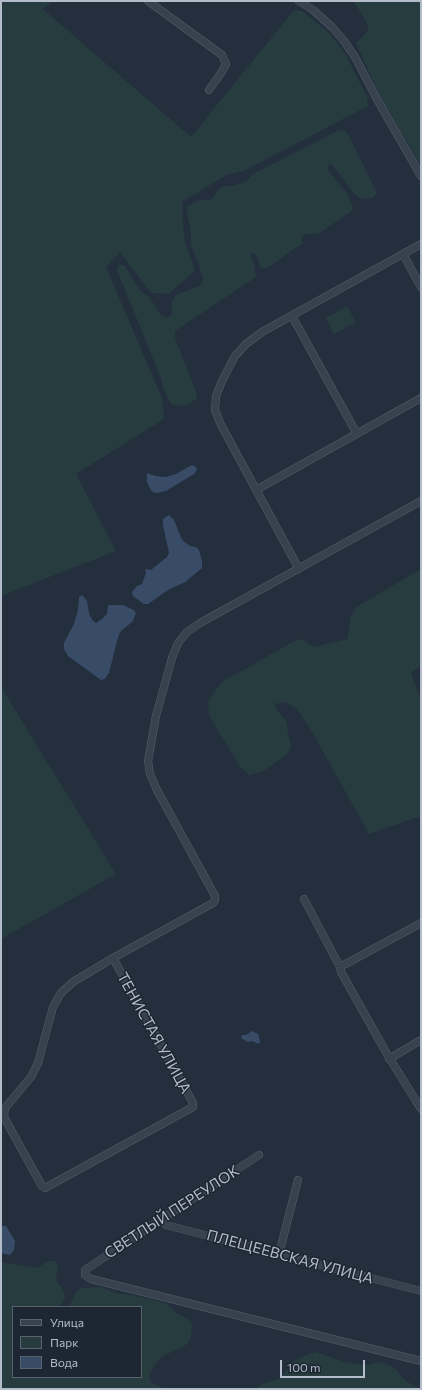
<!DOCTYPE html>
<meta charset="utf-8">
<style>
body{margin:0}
#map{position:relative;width:422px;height:1390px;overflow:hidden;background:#242f3e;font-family:Commissioner,sans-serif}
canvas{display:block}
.frame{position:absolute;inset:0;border:2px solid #b4bcc9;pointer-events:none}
.legend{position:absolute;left:12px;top:1306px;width:130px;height:72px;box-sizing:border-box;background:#1d2633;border:1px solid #59626f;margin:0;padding:5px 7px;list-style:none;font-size:12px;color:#b4bcc9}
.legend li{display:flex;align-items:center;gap:8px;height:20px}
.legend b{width:20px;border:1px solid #59626f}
.scale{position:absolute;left:280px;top:1360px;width:85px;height:18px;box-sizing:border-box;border:2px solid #b4bcc9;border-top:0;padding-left:5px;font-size:12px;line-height:14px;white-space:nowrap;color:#b4bcc9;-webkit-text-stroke:3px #1d2633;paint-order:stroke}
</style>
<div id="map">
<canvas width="422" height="1390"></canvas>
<div class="frame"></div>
<ul class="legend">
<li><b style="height:5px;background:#38414e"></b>Улица</li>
<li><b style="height:11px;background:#263c3f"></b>Парк</li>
<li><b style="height:11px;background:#394c67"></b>Вода</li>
</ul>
<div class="scale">100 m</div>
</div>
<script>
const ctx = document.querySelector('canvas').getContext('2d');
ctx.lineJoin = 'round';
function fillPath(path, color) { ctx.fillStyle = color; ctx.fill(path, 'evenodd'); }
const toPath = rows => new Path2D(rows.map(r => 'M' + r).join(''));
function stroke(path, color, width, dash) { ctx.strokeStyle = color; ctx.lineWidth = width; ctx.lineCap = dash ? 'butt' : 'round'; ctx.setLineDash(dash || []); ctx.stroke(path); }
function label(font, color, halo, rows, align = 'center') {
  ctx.font = font + ' Commissioner,sans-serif'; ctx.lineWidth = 3; ctx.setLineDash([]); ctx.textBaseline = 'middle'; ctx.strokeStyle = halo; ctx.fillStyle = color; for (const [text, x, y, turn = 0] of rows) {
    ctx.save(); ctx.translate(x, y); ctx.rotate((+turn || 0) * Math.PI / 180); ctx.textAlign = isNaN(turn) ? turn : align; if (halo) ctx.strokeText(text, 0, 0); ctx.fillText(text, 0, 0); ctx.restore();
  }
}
fillPath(toPath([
 [6,1,53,1,43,9,191,137,294,10,302,11,329,33,346,55,367,97,368,106,244,171,226,175,182,202,184,238,195,271,168,294,151,293,120,252,106,267,162,398,164,419,76,474,116,551,1,596,1,4],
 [353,1,421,1,421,166,380,96,356,43,369,30,364,17],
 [339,130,345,131,349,136,377,193,373,198,366,199,360,198,354,194,343,178,330,163,327,169,346,192,352,204,353,210,320,233,313,234,306,234,301,238,303,243,267,268,261,269,257,256,252,252,251,258,254,264,256,277,175,331,175,338,197,394,196,399,187,405,180,406,173,405,169,401,163,388,162,381,117,270,119,264,125,266,139,289,150,298,161,315,167,318,172,314,172,301,176,295,201,285,203,279,199,265,191,246,191,233,187,213,187,207,198,200,211,200,219,189,224,186,233,186,245,182,253,174],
 [347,306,356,322,334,334,326,318],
 [421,569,421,665,411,673,421,701,421,816,369,834,311,730,297,709,287,702,274,704,279,713,287,722,288,735,291,746,287,755,263,771,249,775,239,765,209,716,208,701,222,682,298,639,305,641,314,647,348,639,350,618,356,607],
 [1,687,116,874,1,939],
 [48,1261,55,1261,58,1266,56,1280,64,1291,65,1297,62,1303,57,1307,13,1307,13,1377,141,1377,141,1307,69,1307,77,1291,82,1288,101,1287,120,1294,127,1294,166,1303,176,1313,188,1319,192,1324,191,1337,188,1343,183,1347,165,1355,159,1359,151,1371,149,1377,152,1383,165,1389,1,1389,1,1262,37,1268],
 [316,1352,345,1362,365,1365,379,1362,385,1363,396,1369,400,1375,405,1380,419,1389,255,1389,263,1384,281,1378,292,1362,304,1356]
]), '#263c3f');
fillPath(toPath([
 [192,465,196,467,197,470,194,474,166,491,157,493,152,492,147,482,147,473,156,476,166,477,176,474],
 [169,515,174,520,182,540,190,546,196,547,199,550,202,561,202,568,185,582,168,590,148,604,144,604,133,596,132,592,137,586,142,584,146,573,145,570,147,569,151,570,167,557,169,553,163,525,163,519],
 [82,595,87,601,89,614,93,621,96,623,102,619,107,614,108,606,110,605,123,605,134,610,136,613,133,621,120,632,117,641,109,673,105,679,101,680,68,656,64,649,64,643,74,624,78,610,79,597],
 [252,1031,258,1034,260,1041,259,1044,252,1041,248,1042,241,1038,242,1035,246,1035],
 [3,1226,6,1226,15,1241,14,1250,10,1255,1,1253,1,1227]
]), '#394c67');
const minor = toPath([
 [148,1,222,55,226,64,221,73,209,90],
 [299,1,313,10,332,27,344,41,355,57,378,101,421,176],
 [403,254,421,287],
 [292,316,357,434],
 [256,490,421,398],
 [299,569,221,425,215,410,216,396,222,381,235,356,246,344,262,332,421,244],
 [304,899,340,967,341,972,387,1054,421,1109],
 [113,958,193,1103,193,1107,45,1188,42,1186,5,1119,4,1115,5,1108,31,1077,38,1063,53,1007,61,993,73,982,113,958,213,903,215,900,215,896,157,790,150,774,148,761,156,716,172,658,178,643,187,632,200,623,421,501],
 [340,967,421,923],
 [389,1059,421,1040],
 [259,1155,85,1270,85,1275,91,1279,421,1361],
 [161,1220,166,1225,421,1291],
 [279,1254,298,1180]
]);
stroke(minor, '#565f6c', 8);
stroke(minor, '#38414e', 7);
label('15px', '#b4bcc9', '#1d2633', [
 ["ТЕНИСТАЯ УЛИЦА",154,1033,61],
 ["СВЕТЛЫЙ ПЕРЕУЛОК",172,1212,-33],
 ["ПЛЕЩЕЕВСКАЯ УЛИЦА",290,1257,15]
]);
</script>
